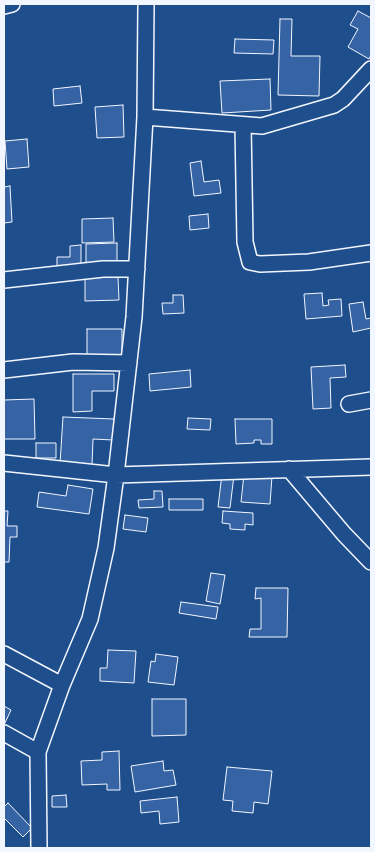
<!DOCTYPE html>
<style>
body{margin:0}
#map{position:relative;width:375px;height:852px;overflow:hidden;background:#1f4e8c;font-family:"Space Grotesk",sans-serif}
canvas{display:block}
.frame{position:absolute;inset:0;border:5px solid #f2f6ff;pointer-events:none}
</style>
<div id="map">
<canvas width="375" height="852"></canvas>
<div class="frame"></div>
</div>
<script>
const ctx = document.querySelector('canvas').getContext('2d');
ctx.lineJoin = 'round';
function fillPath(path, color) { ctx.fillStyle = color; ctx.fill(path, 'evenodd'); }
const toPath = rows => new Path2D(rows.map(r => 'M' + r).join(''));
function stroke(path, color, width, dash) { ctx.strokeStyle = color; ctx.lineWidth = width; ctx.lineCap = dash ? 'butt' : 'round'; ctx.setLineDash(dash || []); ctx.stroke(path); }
const building = toPath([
 [358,11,371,18,371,55,369,59,348,47,358,29,350,25,358,11],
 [280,19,292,19,291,56,320,56,319,96,278,95,280,19],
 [235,39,274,40,273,54,234,53,235,39],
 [270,79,271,110,222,113,220,81,270,79],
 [80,86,82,103,54,106,53,89,80,86],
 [123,105,124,137,97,138,95,107,123,105],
 [27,139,29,167,7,169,5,141,27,139],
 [201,161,204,182,219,180,221,193,194,196,190,163,201,161],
 [10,186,12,222,4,223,4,187,10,186],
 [208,214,209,228,190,230,189,216,208,214],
 [113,218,114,242,82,243,82,219,113,218],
 [117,243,117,265,86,266,86,244,117,243],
 [81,245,81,268,57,268,57,257,70,257,70,246,81,245],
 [118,277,119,300,85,301,85,278,118,277],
 [322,293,323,306,329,305,328,300,341,299,342,316,306,319,304,294,322,293],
 [173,295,183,295,184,313,163,314,162,303,173,303,173,295],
 [363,302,366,319,371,318,371,328,353,332,349,304,363,302],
 [87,329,122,329,122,361,87,361,87,329],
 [345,365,346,377,330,378,331,408,313,409,311,367,345,365],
 [190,370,191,387,150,391,149,374,190,370],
 [73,374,114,374,114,391,92,391,92,411,73,412,73,374],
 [4,389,4,400,34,399,35,439,4,439,4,389],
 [63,417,114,419,113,440,93,439,92,465,60,464,63,417],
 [188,418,211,419,210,430,187,429,188,418],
 [235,419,272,419,272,444,261,444,261,440,254,440,254,443,236,444,235,419],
 [36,443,56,443,56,458,36,458,36,443],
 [222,474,234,475,230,508,218,507,222,474],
 [244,474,272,476,270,504,241,502,244,474],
 [68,485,93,489,89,514,37,507,39,492,66,496,68,485],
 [154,491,162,491,163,507,139,508,138,500,154,499,154,491],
 [169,499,203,499,203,510,169,510,169,499],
 [4,511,8,511,7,526,17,526,17,537,10,537,9,562,4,562,4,511],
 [223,511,253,513,253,525,245,524,245,530,230,529,230,524,222,523,223,511],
 [125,515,148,518,146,532,123,529,125,515],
 [211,573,225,575,220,604,206,601,211,573],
 [256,588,288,588,287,637,249,637,250,629,261,629,261,598,255,599,256,588],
 [181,602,218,607,216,619,179,613,181,602],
 [108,650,136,651,134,683,100,681,100,668,107,668,108,650],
 [156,654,178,657,174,685,148,682,151,661,155,662,156,654],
 [152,699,186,699,186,735,152,736,152,699],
 [4,706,11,710,4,725,4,706],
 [119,751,120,790,107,790,107,784,82,785,81,761,102,760,102,752,119,751],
 [163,761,164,771,173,770,176,785,135,792,131,766,163,761],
 [227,767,272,771,268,804,254,802,253,813,232,811,233,801,223,800,227,767],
 [66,795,67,807,52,807,52,796,66,795],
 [177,797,179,822,160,824,159,811,141,813,140,801,177,797],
 [8,803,32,828,23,837,4,818,4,807,8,803]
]);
fillPath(building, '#3563a3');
stroke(building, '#f2f6ff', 1);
const street = toPath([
 [4,6,12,4],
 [145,117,262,126,334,105,343,99,371,69],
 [243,125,245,242,250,262,260,264,309,262,371,253],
 [4,280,103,269,137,269],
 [4,370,73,362,129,363],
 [349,404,371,400],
 [4,463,116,475,371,467],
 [289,469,344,534,371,562],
 [4,654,62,685],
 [4,733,38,752],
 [39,848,38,752,62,685,90,619,106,548,116,475,134,317,145,117,146,4]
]);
stroke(street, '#f2f6ff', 18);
stroke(street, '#1f4e8c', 15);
</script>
